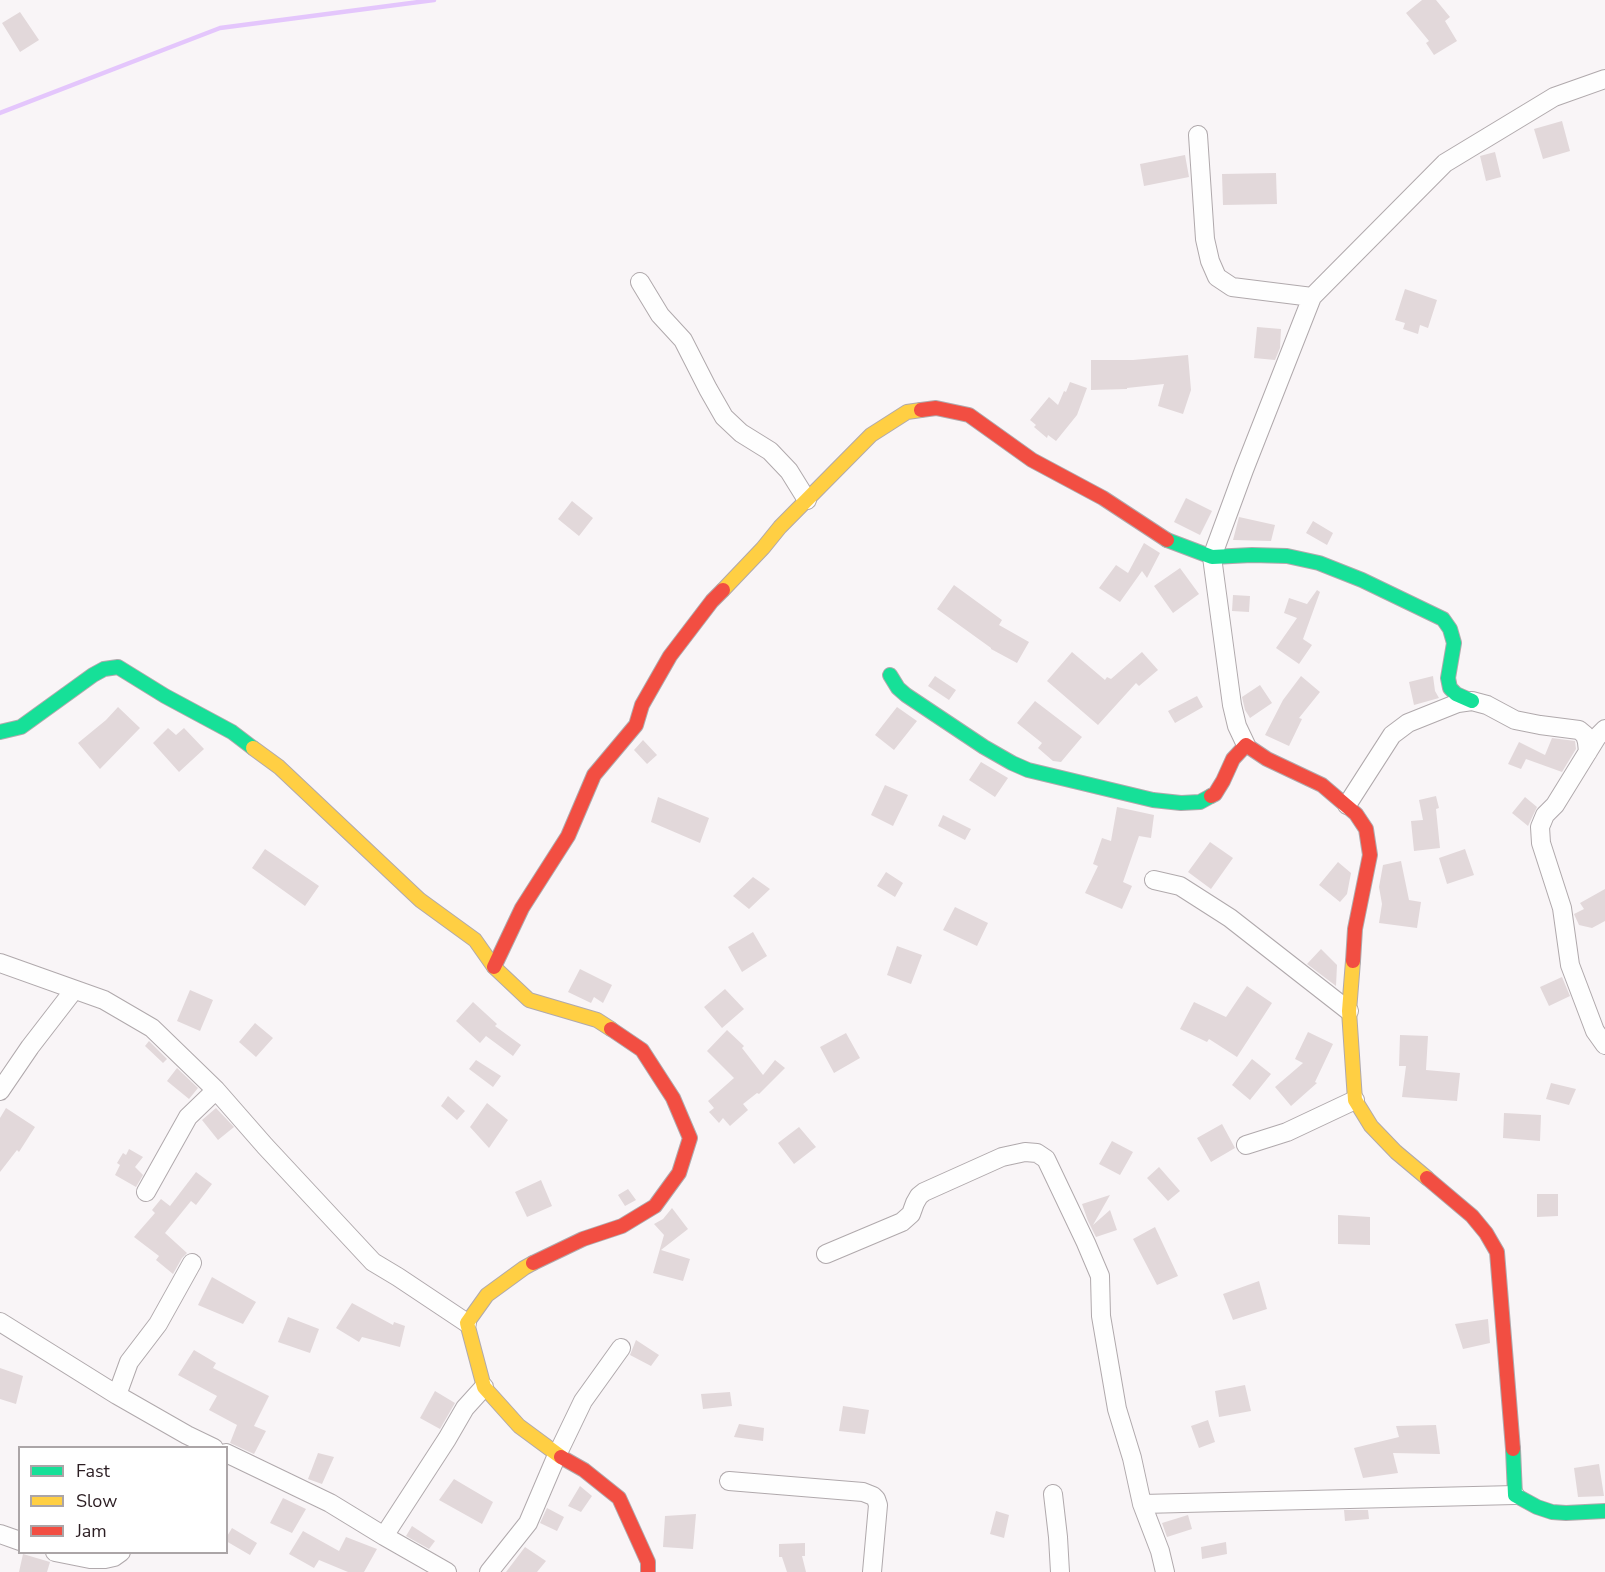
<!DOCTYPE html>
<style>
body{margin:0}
#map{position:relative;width:1605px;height:1572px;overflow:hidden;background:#f9f5f7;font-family:"Nunito Sans",sans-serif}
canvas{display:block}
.legend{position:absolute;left:18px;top:1446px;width:210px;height:108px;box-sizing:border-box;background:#fff;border:2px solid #aba5a7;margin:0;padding:8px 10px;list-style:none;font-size:18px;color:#2c1e23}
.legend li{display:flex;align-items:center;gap:12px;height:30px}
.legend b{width:30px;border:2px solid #aba5a7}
</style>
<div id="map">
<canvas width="1605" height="1572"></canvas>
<ul class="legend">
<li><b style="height:8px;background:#16e098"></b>Fast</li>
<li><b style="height:8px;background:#ffcf43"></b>Slow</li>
<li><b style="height:8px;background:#f24e42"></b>Jam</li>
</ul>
</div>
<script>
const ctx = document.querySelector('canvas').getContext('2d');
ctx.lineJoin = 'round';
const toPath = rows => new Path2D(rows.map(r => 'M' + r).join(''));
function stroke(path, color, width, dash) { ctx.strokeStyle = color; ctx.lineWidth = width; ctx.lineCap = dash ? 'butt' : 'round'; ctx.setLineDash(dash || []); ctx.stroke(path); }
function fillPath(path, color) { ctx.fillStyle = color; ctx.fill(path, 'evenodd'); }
stroke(toPath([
 [0,113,220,28,434,0]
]), '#e4c6fc', 4.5);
fillPath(toPath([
 [1422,0,1436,0,1450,17,1445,21,1457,41,1434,55,1426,43,1429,41,1406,13],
 [20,12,39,40,20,52,2,23],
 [1562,121,1570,151,1543,159,1534,129],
 [1495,152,1501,177,1486,181,1480,156],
 [1185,155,1189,177,1144,186,1140,164],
 [1276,173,1277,204,1223,205,1222,174],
 [1405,289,1437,300,1428,328,1420,325,1418,334,1403,329,1405,323,1395,320],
 [1257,327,1281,329,1280,348,1275,360,1254,358],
 [1188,355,1191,390,1183,414,1158,406,1164,384,1127,388,1127,389,1091,390,1091,360,1133,360],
 [1070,382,1087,388,1077,415,1056,441,1048,435,1047,438,1034,427,1036,425,1030,420,1049,397,1058,405,1064,391,1066,392],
 [1186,498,1212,511,1200,535,1174,522],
 [572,501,593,518,579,536,558,519],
 [1239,517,1275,525,1271,541,1233,540],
 [1313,521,1333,533,1327,545,1306,533],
 [1144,543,1160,553,1147,578,1142,571,1120,602,1099,588,1116,565,1128,573],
 [1180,568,1199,594,1173,613,1154,586],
 [954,585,1002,620,999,625,1029,642,1017,663,991,649,991,648,937,609],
 [1317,590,1320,592,1303,639,1312,645,1299,664,1276,648,1297,618,1284,613,1289,598,1307,604],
 [1233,595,1250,596,1249,612,1232,611],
 [1072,652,1105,680,1107,677,1111,679,1142,652,1158,670,1139,686,1136,683,1098,725,1047,681],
 [935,676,956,690,949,700,928,686],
 [1301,676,1320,692,1299,718,1302,719,1289,746,1265,735,1283,700],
 [1433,676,1435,691,1439,698,1414,705,1409,682],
 [1260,685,1272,703,1250,718,1245,710,1242,697],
 [1197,696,1203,707,1175,723,1168,711],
 [1035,701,1082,737,1061,762,1053,761,1038,748,1042,743,1017,723],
 [118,707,140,728,100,769,78,743,106,720],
 [897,707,917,721,894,750,875,735],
 [168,728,176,735,184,728,204,749,179,772,153,743],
 [1552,738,1575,741,1576,749,1562,772,1526,759,1521,769,1508,764,1519,742,1545,755],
 [643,740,657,755,647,764,634,750],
 [981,762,1008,778,995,797,969,780],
 [885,785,908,795,893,826,871,815],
 [1436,796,1439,808,1436,809,1440,848,1414,851,1411,821,1423,820,1419,800],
 [658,797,709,818,700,843,651,822],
 [1525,797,1537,807,1528,826,1512,813],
 [1117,807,1154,815,1151,838,1139,836,1123,882,1132,886,1122,909,1085,893,1098,866,1093,864,1102,838,1111,841],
 [943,815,971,829,965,840,938,826],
 [1210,842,1233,858,1211,889,1188,872],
 [265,849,319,886,305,906,252,868],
 [1465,849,1474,875,1447,884,1439,858],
 [1401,861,1409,900,1421,902,1417,928,1379,923,1382,904,1379,887,1383,865],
 [1338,862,1351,873,1347,894,1340,902,1319,885],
 [886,872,903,883,895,897,877,886],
 [753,877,770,889,749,909,733,896],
 [1605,889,1605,921,1592,928,1579,925,1574,914,1584,909,1580,903],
 [955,907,988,923,977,946,943,930],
 [753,932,767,956,742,972,728,947],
 [897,946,922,955,911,984,887,975],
 [1321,949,1337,965,1336,986,1307,964],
 [580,969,612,985,603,1003,594,997,591,1003,568,992],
 [1562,977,1570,996,1549,1006,1540,987],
 [1247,986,1272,1003,1237,1057,1209,1039,1207,1042,1180,1029,1194,1002,1226,1017],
 [725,989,744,1009,722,1028,704,1007],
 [190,990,213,1000,200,1031,177,1021],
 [473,1002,497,1024,495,1026,521,1045,513,1056,486,1036,480,1043,456,1021],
 [255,1023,273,1038,256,1057,239,1042],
 [727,1030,744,1046,742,1048,763,1075,775,1060,785,1068,759,1094,757,1093,743,1104,748,1110,730,1126,723,1118,719,1123,709,1112,714,1108,708,1101,734,1078,707,1051],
 [1308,1032,1333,1044,1315,1082,1317,1083,1291,1106,1275,1087,1303,1063,1295,1059],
 [846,1033,860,1058,834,1073,820,1047],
 [1400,1035,1428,1036,1426,1070,1460,1073,1457,1101,1402,1097,1406,1066,1399,1066],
 [149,1041,167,1059,163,1063,145,1046],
 [1252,1059,1271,1074,1250,1100,1232,1085],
 [476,1060,501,1076,493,1087,469,1069],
 [177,1068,198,1088,189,1099,167,1081],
 [1551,1083,1576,1089,1569,1105,1546,1099],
 [448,1096,465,1111,457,1120,441,1106],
 [487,1103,508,1120,489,1148,470,1127],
 [6,1108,35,1127,19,1152,17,1150,0,1172,0,1118],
 [216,1108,234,1127,218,1140,202,1120],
 [1504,1113,1541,1115,1540,1141,1503,1138],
 [1222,1124,1235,1148,1211,1162,1197,1138],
 [799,1127,816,1147,794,1164,778,1143],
 [1112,1141,1133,1152,1120,1175,1099,1164],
 [129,1149,143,1157,135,1167,143,1175,136,1187,115,1175,120,1165,117,1163,123,1153,126,1155],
 [1159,1167,1180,1191,1168,1201,1147,1178],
 [196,1172,212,1184,196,1205,191,1201,165,1233,187,1253,182,1258,173,1274,156,1260,159,1256,134,1237,155,1213,152,1210,161,1199,170,1206],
 [541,1180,552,1206,527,1217,515,1192],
 [628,1189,636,1200,625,1206,618,1195],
 [1537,1194,1558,1194,1558,1216,1537,1217],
 [1110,1195,1093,1225,1110,1210,1117,1230,1096,1237,1088,1221,1082,1204],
 [672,1208,688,1229,661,1250,690,1259,683,1281,653,1273,664,1235,654,1224,663,1219],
 [1338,1215,1370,1217,1370,1245,1338,1244],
 [1155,1227,1178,1276,1157,1285,1133,1239],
 [212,1277,256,1302,243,1324,198,1305],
 [1259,1281,1267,1309,1233,1320,1223,1294],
 [352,1303,393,1325,394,1322,405,1326,400,1347,362,1337,359,1342,336,1328],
 [288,1317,319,1329,310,1353,278,1342],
 [1488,1319,1490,1343,1463,1349,1455,1324],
 [636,1340,659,1355,651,1366,630,1355],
 [194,1350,216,1363,213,1368,269,1396,254,1426,266,1431,254,1454,230,1443,237,1425,209,1410,217,1396,178,1375],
 [0,1368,23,1376,16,1404,0,1399],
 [1245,1385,1251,1411,1219,1417,1215,1391],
 [435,1391,455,1403,440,1429,420,1418],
 [730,1392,732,1406,703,1409,701,1394],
 [843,1406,869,1410,865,1434,839,1431],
 [1208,1420,1215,1442,1199,1448,1191,1426],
 [739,1424,764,1428,763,1441,734,1437],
 [1436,1425,1440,1454,1393,1453,1398,1473,1363,1478,1354,1448,1399,1437,1396,1426],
 [318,1453,334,1457,322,1484,308,1479],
 [1599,1464,1604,1496,1578,1497,1574,1468],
 [454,1479,493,1502,482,1524,439,1500],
 [580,1486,592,1496,581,1512,568,1506],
 [283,1498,306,1509,292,1533,270,1523],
 [547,1508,564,1517,557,1531,540,1523],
 [1344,1510,1368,1510,1369,1519,1345,1521],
 [996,1511,1009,1515,1004,1538,990,1534],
 [696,1514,693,1549,663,1547,665,1516],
 [1188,1515,1192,1529,1167,1537,1162,1523],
 [412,1526,435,1541,429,1549,406,1536],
 [232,1528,257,1543,250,1555,226,1541,226,1538],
 [303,1531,339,1551,346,1537,377,1549,364,1572,348,1572,319,1560,314,1568,289,1554],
 [1226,1542,1227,1554,1202,1559,1201,1547],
 [805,1543,805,1556,802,1556,806,1572,787,1572,782,1557,779,1557,779,1544],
 [525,1547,546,1561,537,1572,506,1572],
 [23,1554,50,1562,47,1572,19,1572]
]), '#e2d8da');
const street = toPath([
 [1198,135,1205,239,1210,261,1217,277,1232,287,1312,297],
 [640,282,660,315,683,340,708,389,724,417,741,433,770,451,789,471,807,500],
 [1605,729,1597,737,1555,805,1545,815,1540,827,1541,843,1562,908,1570,965,1595,1031,1605,1045],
 [1246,745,1237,726,1232,705,1212,557,1244,470,1312,297,1445,163,1554,97,1605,79],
 [1347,805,1392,735,1408,723,1458,703,1472,701,1487,705,1515,720,1540,725,1579,730,1585,735,1587,742,1588,752],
 [1154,880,1180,886,1230,918,1349,1011],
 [0,963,104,1000,152,1028,216,1090,265,1146,373,1262,398,1277,467,1323],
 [0,1091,30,1047,74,990],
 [1246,1145,1287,1132,1355,1100],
 [146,1192,188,1117,216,1090],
 [826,1254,902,1222,911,1214,915,1203,919,1196,924,1192,1002,1157,1025,1152,1037,1153,1046,1159,1086,1243,1100,1276,1101,1316,1117,1409,1132,1458,1142,1504,1160,1551,1165,1572],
 [0,1322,117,1395,187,1435,214,1448],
 [117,1395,129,1362,158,1324,192,1263],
 [226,1453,330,1503,384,1536,447,1439,465,1408,484,1387],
 [729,1481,863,1492,873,1496,876,1499,878,1505,872,1572],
 [1053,1494,1058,1537,1060,1572],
 [1142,1504,1515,1495],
 [0,1534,20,1541],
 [384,1536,447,1572],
 [55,1552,90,1559,105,1559,114,1557,121,1552],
 [489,1572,528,1523,557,1455,583,1401,621,1348]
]);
const fast = toPath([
 [1167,540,1212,557,1252,555,1287,556,1319,563,1362,580,1443,619,1450,629,1454,643,1448,678,1450,688,1456,694,1472,701],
 [890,675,898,688,906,695,984,747,1012,763,1028,770,1153,800,1181,803,1200,802,1211,796],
 [0,732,21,727,93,675,104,669,118,667,165,696,232,732,253,748],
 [1513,1449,1515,1495,1537,1507,1552,1512,1566,1513,1605,1511]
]);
const slow = toPath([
 [723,590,763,548,780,527,871,435,907,412,921,410],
 [253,748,279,767,420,900,475,940,494,967,529,1000,597,1020,611,1029],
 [1353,961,1349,1011,1355,1100,1371,1126,1396,1152,1427,1178],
 [533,1263,524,1268,487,1295,467,1323,484,1387,519,1426,561,1457]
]);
const jam = toPath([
 [921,410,936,408,969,415,1032,460,1103,498,1167,540],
 [1211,796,1215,794,1223,781,1233,759,1246,745,1267,759,1322,785,1356,814,1366,829,1370,855,1355,929,1353,961],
 [494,967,522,908,568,836,594,775,636,725,642,705,670,656,712,601,723,590],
 [1427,1178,1472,1216,1486,1233,1497,1252,1513,1449],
 [533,1263,583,1239,622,1226,655,1206,679,1173,690,1138,673,1098,642,1050,611,1029],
 [561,1457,584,1470,619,1498,648,1562,648,1572]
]);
stroke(street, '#b0a9ac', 20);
stroke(fast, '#b0a9ac', 16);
stroke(slow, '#b0a9ac', 16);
stroke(jam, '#b0a9ac', 16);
stroke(street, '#fefefe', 18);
stroke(fast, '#16e098', 14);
stroke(slow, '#ffcf43', 14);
stroke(jam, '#f24e42', 14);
</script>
